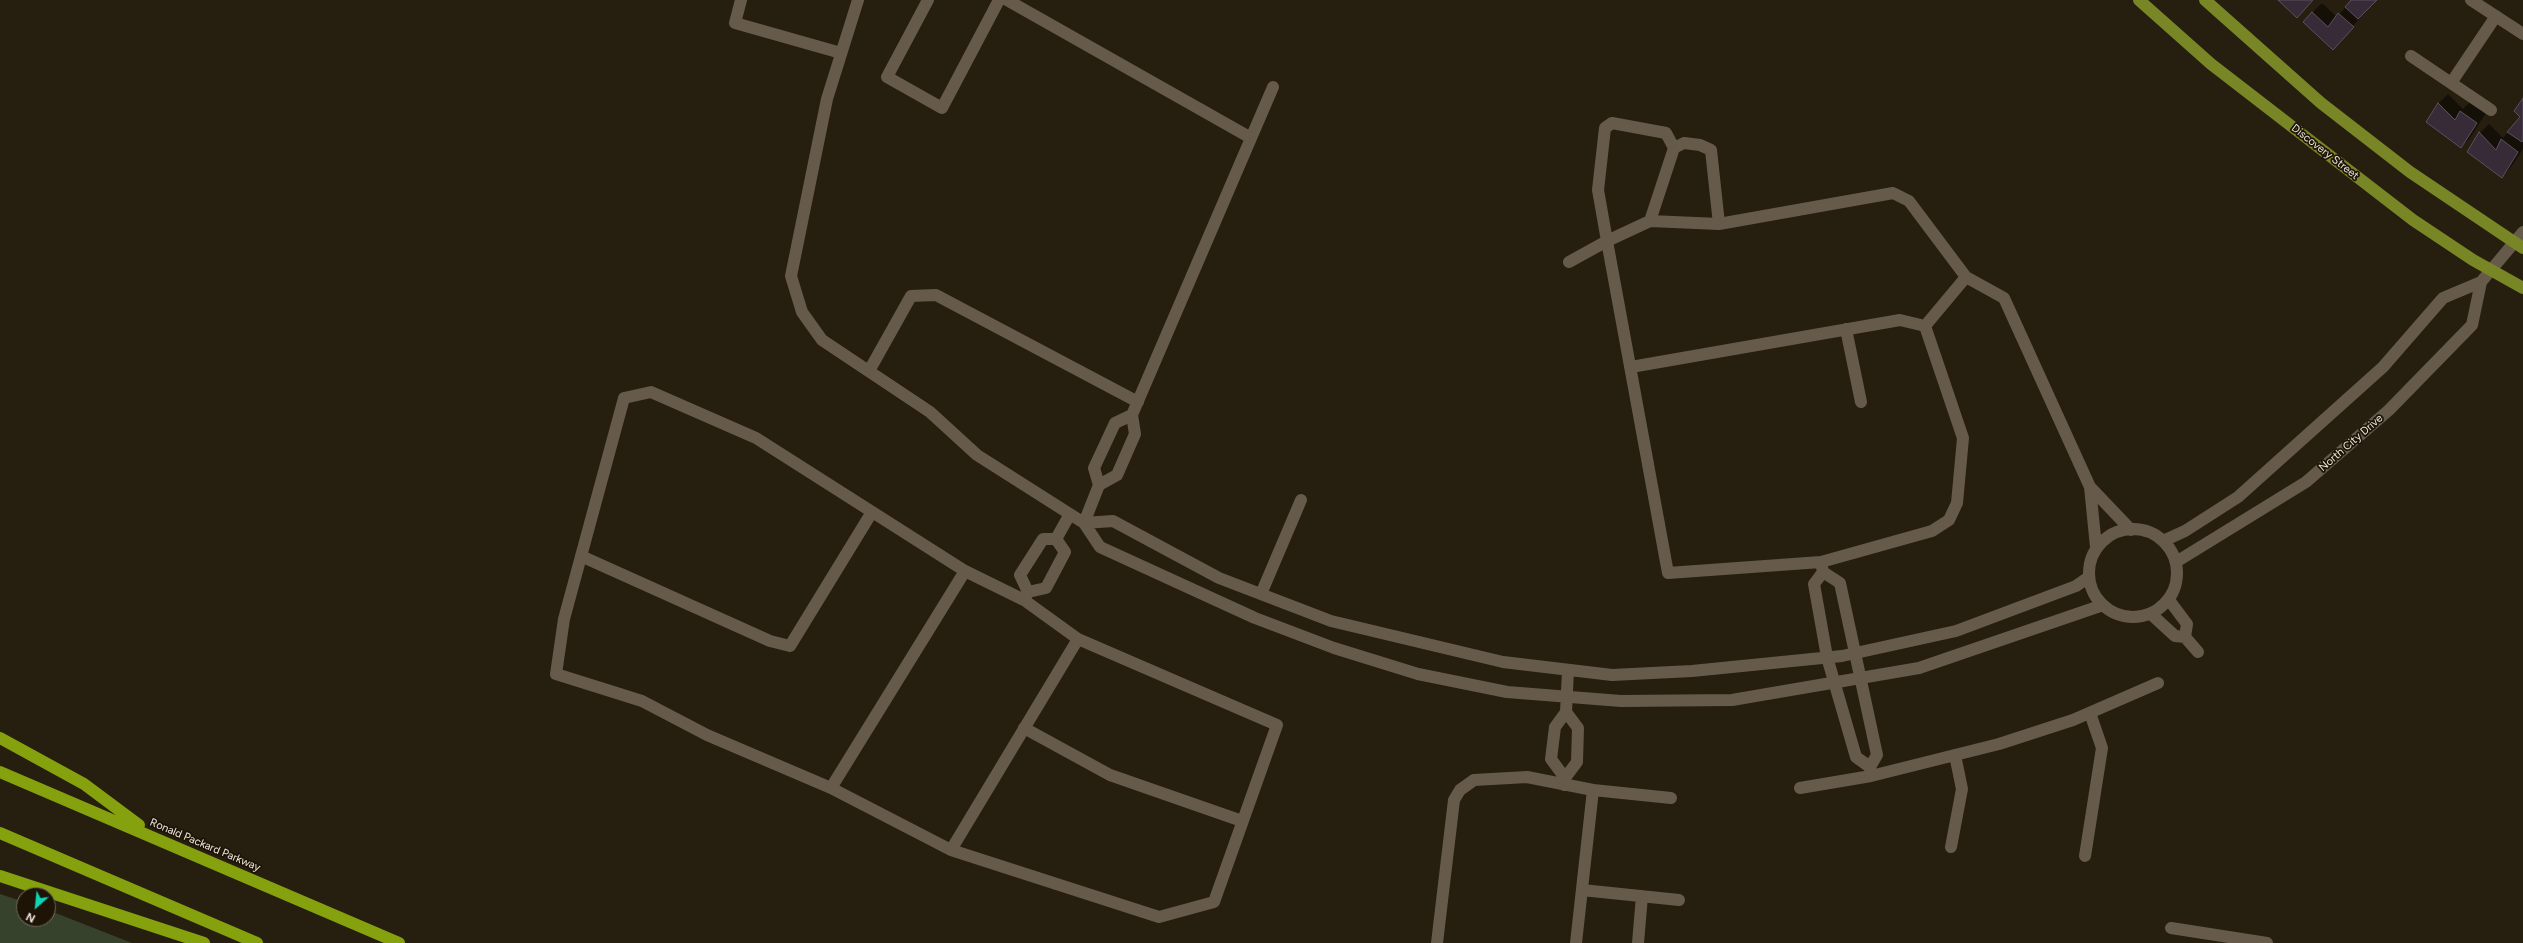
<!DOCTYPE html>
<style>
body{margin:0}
#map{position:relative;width:2523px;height:943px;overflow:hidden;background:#261e0f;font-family:Figtree,sans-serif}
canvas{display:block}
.north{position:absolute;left:16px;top:887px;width:40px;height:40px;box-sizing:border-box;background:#1d1406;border:1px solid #71695d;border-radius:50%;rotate:207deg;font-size:11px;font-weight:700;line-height:16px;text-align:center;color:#f0e9e0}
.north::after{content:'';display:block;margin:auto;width:14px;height:18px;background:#0dd5b5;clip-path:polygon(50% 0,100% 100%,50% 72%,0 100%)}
</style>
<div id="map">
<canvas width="2523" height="943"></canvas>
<div class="north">N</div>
</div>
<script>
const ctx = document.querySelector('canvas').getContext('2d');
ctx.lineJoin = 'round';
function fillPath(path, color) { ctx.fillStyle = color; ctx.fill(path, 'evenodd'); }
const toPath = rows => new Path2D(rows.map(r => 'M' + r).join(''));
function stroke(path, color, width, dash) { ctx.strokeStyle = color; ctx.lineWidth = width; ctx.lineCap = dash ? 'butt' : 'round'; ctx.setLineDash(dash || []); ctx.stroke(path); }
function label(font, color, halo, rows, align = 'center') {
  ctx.font = font + ' Figtree,sans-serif'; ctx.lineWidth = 3.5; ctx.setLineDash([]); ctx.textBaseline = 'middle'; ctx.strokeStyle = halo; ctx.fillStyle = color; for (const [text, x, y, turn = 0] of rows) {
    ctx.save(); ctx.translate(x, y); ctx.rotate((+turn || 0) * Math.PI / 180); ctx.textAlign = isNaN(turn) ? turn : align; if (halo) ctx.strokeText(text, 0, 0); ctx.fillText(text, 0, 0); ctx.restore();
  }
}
fillPath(toPath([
 [0,894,24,902,24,919,48,919,48,910,132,943,0,943]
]), '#37422c');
fillPath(toPath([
 [2352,0,2376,0,2333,48,2312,13,2322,3,2337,17],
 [2448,94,2463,109,2470,102,2486,113,2470,138,2461,147,2427,122,2439,103],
 [2523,100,2523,149,2511,167,2502,177,2480,133,2489,124,2503,138,2521,117]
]), '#0007');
const building = toPath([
 [2278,0,2313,0,2297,18,2278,0],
 [2351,0,2377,0,2358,19,2345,7,2351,0],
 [2312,12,2328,27,2338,13,2354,27,2333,50,2303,22,2312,12],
 [2523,98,2523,140,2522,142,2507,132,2520,117,2514,111,2523,98],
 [2438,103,2455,120,2460,111,2477,123,2461,148,2426,122,2438,103],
 [2479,132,2496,150,2501,139,2518,152,2502,178,2467,152,2479,132]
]);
fillPath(building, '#372b38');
stroke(building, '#5d505e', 1);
stroke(toPath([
 [741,0,735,23,841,53],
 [858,0,827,99,791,276,802,312,822,340,930,412,977,455,1084,523,1100,547,1255,618,1334,648,1418,674,1507,692,1621,701,1732,700,1919,668,2103,605],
 [928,0,887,77,942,108,999,0],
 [1007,0,1251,138],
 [2471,0,2523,34],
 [2411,56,2451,83,2496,16],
 [2451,83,2491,110],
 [1674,148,1684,143,1700,145,1711,150,1719,224,1893,193,1909,201,1966,277,2004,298,2090,487],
 [1650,221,1719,224],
 [1569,262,1607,241,1650,221,1674,148,1666,133,1612,123,1605,128,1598,190,1607,241,1668,573,1821,562,1823,572,1840,583,1877,755,1870,767],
 [1925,326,1966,277],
 [1846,329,1861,402],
 [1631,367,1900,320,1925,326,1963,438,1957,503,1949,520,1932,531,1821,562],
 [869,371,911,296,936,295,1138,402],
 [1099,485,1094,468,1115,423,1132,415],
 [1084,523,1113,521,1219,578,1331,621,1503,662,1612,675,1692,671,1842,656,1956,631,2076,586,2089,577],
 [1084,523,1099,485,1117,475,1135,434,1132,415,1273,87],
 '2089 573a44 44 0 1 1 88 0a44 44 0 1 1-88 0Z',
 [1056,539,1070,514],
 [2163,541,2185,531,2238,497,2383,367,2443,298,2481,282],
 [2096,547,2090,487,2131,530],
 [581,556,770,641,790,646,872,512],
 [2176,562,2306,482,2389,410,2472,325,2481,282,2523,232],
 [965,571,756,438,651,392,624,398,564,619,556,674,642,701,707,735,831,788,965,571,1024,600,1028,592],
 [1028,592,1046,588,1065,552,1056,539],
 [1028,592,1020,575,1043,539,1056,539],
 [1261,594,1301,500],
 [2151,614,2175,636,2185,637,2187,624,2169,600],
 [2185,637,2198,652],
 [1024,728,1110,775,1242,821],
 [1871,776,1999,744,2073,720,2158,683],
 [1565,778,1551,759,1555,727,1566,712,1568,670],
 [1564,785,1565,778,1577,762,1578,728,1566,712],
 [831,788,951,850,1078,639,1024,600],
 [1800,788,1871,776,1870,767,1856,757,1827,657,1814,584,1823,572],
 [1593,790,1671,798],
 [1951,847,1962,789,1955,755],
 [951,850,1159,917,1214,902,1277,725,1078,639],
 [2085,856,2102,748,2090,713],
 [1582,890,1679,900],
 [2171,928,2267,943],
 [1437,943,1454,800,1460,790,1474,780,1527,777,1593,790,1576,943],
 [1638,943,1642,896]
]), '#665b4b', 12);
stroke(toPath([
 [2139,0,2211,64,2413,220,2473,260,2523,288],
 [2205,0,2321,103,2410,172,2523,248]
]), '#798626', 12);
stroke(toPath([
 [0,738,84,784,139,825],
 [0,772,399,943],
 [0,833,257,943],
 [0,876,204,943]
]), '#85a20e', 12);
label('11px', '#f0e9e0', '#1d1406', [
 ["Discovery Street",2325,152,38],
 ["North City Drive",2351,443,-41],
 ["Ronald Packard Parkway",205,845,23]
]);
</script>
